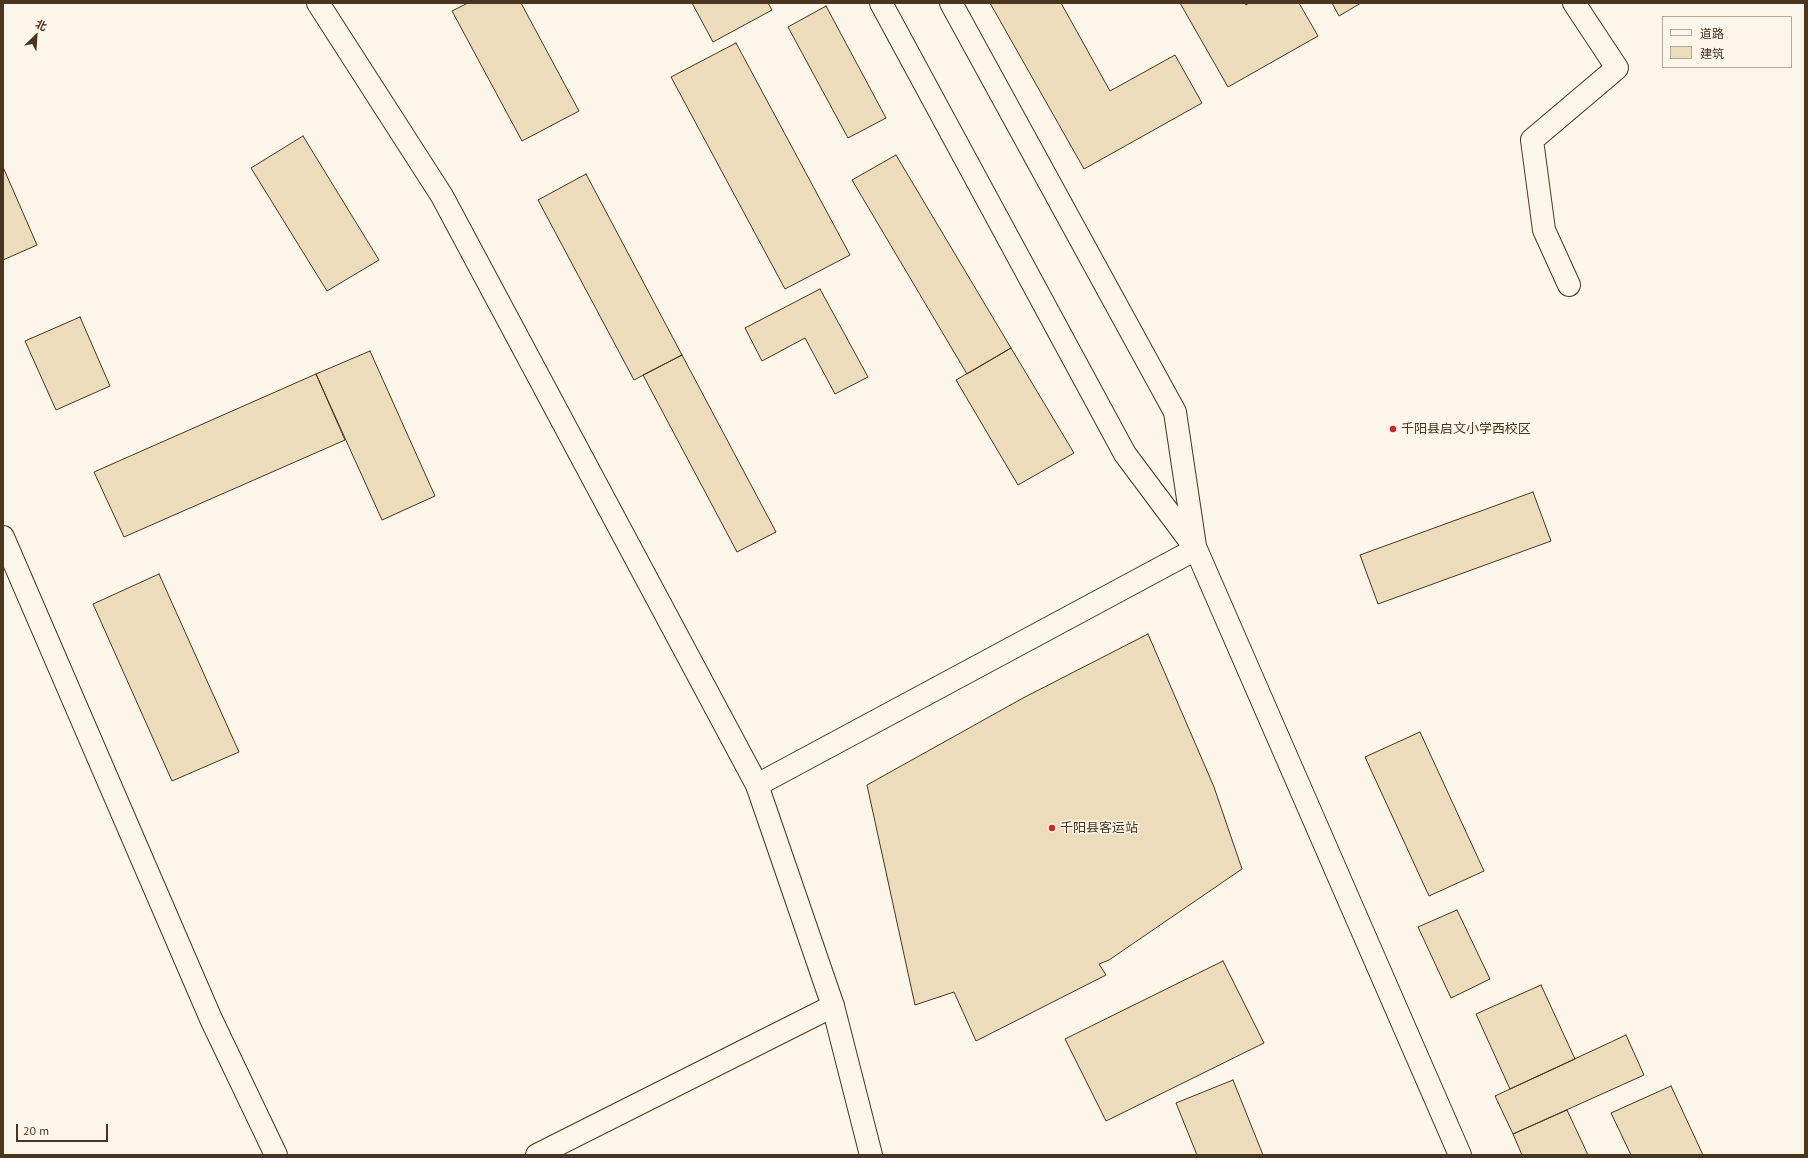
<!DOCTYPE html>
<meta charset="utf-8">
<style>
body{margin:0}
#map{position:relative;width:1808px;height:1158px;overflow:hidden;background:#fbf6e9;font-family:"PT Sans","Noto Sans SC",sans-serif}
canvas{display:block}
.frame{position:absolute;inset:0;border:4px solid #4a3520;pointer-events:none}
.legend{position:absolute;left:1662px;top:16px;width:130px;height:52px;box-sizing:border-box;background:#fbf6e9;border:1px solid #b4a999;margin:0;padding:5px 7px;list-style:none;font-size:12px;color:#4a3520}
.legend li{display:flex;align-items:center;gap:8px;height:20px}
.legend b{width:20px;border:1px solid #b4a999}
.north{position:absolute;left:16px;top:16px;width:40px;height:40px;-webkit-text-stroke:3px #fbf6e9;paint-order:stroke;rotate:25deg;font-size:11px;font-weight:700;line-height:16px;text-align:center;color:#4a3520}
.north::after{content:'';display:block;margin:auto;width:14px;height:18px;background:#4a3520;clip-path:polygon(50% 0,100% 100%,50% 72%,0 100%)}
.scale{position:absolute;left:16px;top:1124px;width:92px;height:18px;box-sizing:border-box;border:2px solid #4a3520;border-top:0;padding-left:5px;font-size:12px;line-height:14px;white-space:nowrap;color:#4a3520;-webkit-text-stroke:3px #fbf6e9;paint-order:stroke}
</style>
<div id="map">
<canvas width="1808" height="1158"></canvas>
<div class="frame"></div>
<ul class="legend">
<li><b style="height:5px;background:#fbf6e9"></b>道路</li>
<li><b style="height:11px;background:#ecdcbc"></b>建筑</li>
</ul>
<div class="north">北</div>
<div class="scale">20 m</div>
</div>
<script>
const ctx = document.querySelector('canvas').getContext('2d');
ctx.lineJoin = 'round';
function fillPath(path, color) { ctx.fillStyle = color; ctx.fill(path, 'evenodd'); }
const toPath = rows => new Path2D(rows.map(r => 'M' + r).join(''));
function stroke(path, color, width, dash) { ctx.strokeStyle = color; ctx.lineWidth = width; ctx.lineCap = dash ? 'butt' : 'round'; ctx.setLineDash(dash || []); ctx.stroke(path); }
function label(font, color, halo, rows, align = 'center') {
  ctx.font = font + ' "PT Sans","Noto Sans SC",sans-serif'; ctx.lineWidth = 3; ctx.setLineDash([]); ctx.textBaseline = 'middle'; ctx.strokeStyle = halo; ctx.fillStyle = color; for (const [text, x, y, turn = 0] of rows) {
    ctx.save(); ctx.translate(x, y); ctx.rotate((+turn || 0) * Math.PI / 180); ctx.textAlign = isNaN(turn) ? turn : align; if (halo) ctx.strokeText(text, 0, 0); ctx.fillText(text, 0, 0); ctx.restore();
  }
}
const building = toPath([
 [468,3,521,3,579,111,522,141,452,11,468,3],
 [692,3,768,3,772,10,713,42,692,3],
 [990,3,1061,3,1110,91,1175,55,1202,103,1084,169,990,3],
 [1180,3,1245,3,1246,5,1249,3,1299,3,1318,36,1228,87,1180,3],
 [1332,3,1361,3,1339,16,1332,3],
 [826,6,886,118,848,138,788,27,826,6],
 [736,43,850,255,785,289,671,77,736,43],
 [303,136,379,260,327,291,251,168,303,136],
 [896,155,1011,348,967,374,852,180,896,155],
 [3,167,37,245,3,260,3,167],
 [586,174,682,355,634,380,538,200,586,174],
 [820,289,868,377,835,394,805,338,762,361,745,328,820,289],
 [80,317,110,386,56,410,25,341,80,317],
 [1011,348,1074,453,1018,485,956,380,1011,348],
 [370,351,435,496,382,520,316,374,370,351],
 [682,355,776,532,737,552,643,375,682,355],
 [316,374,345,440,124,537,94,472,316,374],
 [1533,492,1551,541,1378,604,1360,555,1533,492],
 [159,574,239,752,172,781,93,604,159,574],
 [1148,634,1214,787,1242,869,1109,960,1099,964,1106,975,976,1041,954,992,915,1005,867,785,1023,698,1148,634],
 [1420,732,1484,871,1429,896,1365,757,1420,732],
 [1457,910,1490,979,1451,998,1418,927,1457,910],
 [1223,961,1264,1043,1106,1121,1065,1039,1223,961],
 [1541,985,1575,1059,1510,1089,1476,1014,1541,985],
 [1626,1035,1644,1075,1513,1134,1495,1096,1626,1035],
 [1233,1080,1263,1155,1197,1155,1176,1103,1233,1080],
 [1671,1086,1703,1155,1631,1155,1611,1113,1671,1086],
 [1567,1110,1588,1155,1522,1155,1513,1134,1567,1110]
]);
fillPath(building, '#ecdcbc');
stroke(building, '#4a3520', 1);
const minor = toPath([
 [1569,285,1544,230,1532,140,1617,68,1574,3],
 [3,537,211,1019,276,1155],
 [537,1155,833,1006]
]);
const tertiary = toPath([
 [881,3,1125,454,1196,549,1460,1155],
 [951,3,1175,412,1195,546],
 [757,785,1196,549]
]);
const primary = toPath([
 [318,3,442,196,757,785,833,1006,871,1155]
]);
stroke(minor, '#4a3520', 24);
stroke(tertiary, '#4a3520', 24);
stroke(primary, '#4a3520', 24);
stroke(minor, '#fbf6e9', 22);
stroke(tertiary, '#fbf6e9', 22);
stroke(primary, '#fbf6e9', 22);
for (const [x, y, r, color] of [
 [1393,429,4,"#c62828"],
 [1052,828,4,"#c62828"]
]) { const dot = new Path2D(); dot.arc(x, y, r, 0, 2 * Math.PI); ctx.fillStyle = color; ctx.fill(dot); stroke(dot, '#fbf6e9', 1.5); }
label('13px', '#4a3520', '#fbf6e9', [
 ["千阳县启文小学西校区",1401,429],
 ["千阳县客运站",1060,828]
], 'left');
</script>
